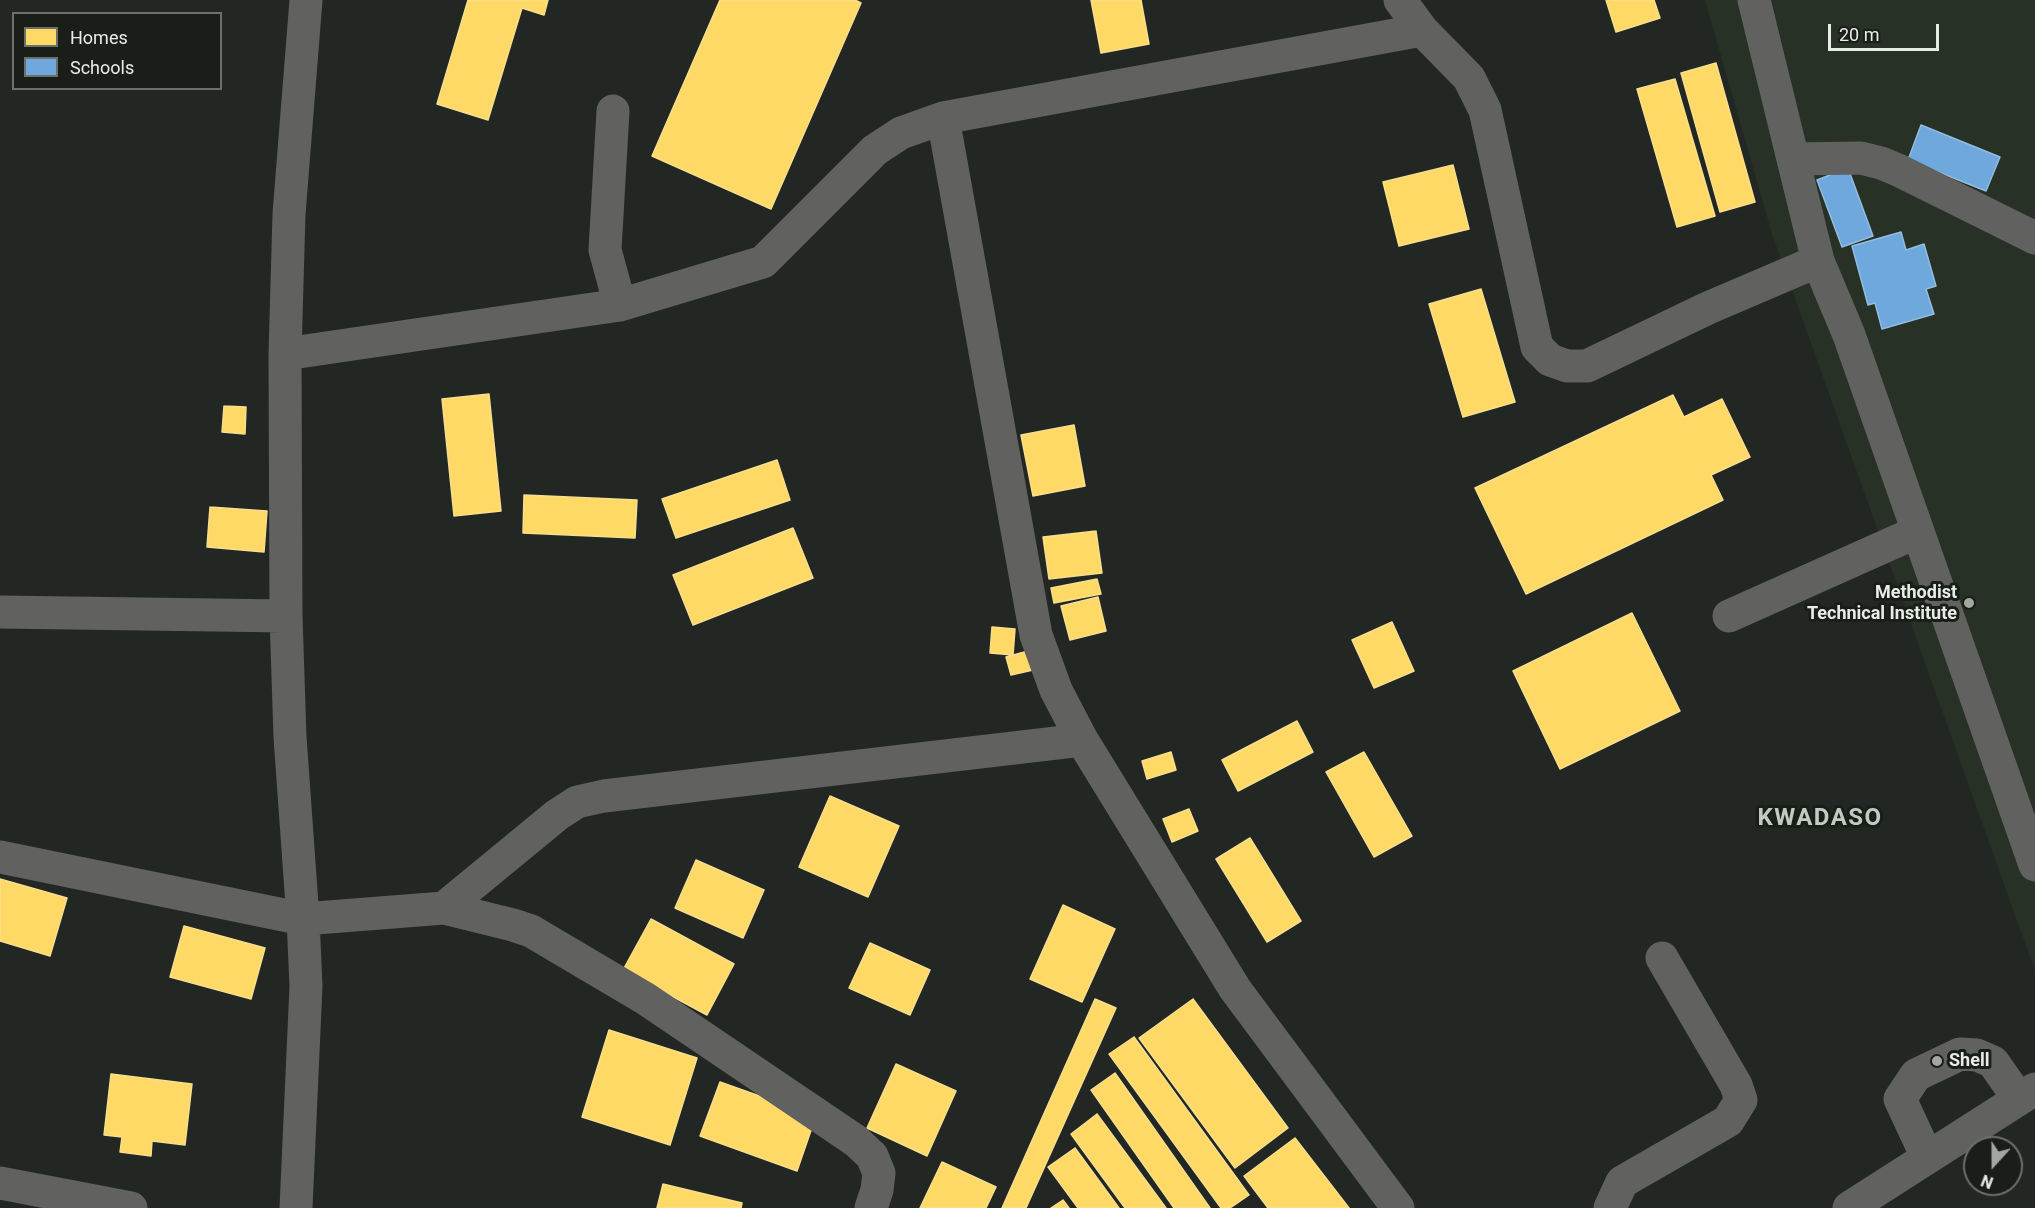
<!DOCTYPE html>
<style>
body{margin:0}
#map{position:relative;width:2035px;height:1208px;overflow:hidden;background:#232723;font-family:Roboto,sans-serif}
canvas{display:block}
.legend{position:absolute;left:12px;top:12px;width:210px;height:78px;box-sizing:border-box;background:#191e18;border:2px solid #6c706b;margin:0;padding:8px 10px;list-style:none;font-size:18px;color:#e8ece7}
.legend li{display:flex;align-items:center;gap:12px;height:30px}
.legend b{width:30px;border:2px solid #6c706b}
.north{position:absolute;left:1963px;top:1136px;width:60px;height:60px;box-sizing:border-box;background:#191e18;border:2px solid #6c706b;border-radius:50%;rotate:201deg;font-size:16px;font-weight:700;line-height:24px;text-align:center;color:#e8ece7}
.north::after{content:'';display:block;margin:auto;width:21px;height:27px;background:#a3a7a2;clip-path:polygon(50% 0,100% 100%,50% 72%,0 100%)}
.scale{position:absolute;left:1828px;top:24px;width:111px;height:27px;box-sizing:border-box;border:3px solid #e8ece7;border-top:0;padding-left:8px;font-size:18px;line-height:21px;white-space:nowrap;color:#e8ece7;-webkit-text-stroke:4px #191e18;paint-order:stroke}
</style>
<div id="map">
<canvas width="2035" height="1208"></canvas>
<ul class="legend">
<li><b style="height:16px;background:#ffd966"></b>Homes</li>
<li><b style="height:16px;background:#6fa8dc"></b>Schools</li>
</ul>
<div class="north">N</div>
<div class="scale">20 m</div>
</div>
<script>
const ctx = document.querySelector('canvas').getContext('2d');
ctx.lineJoin = 'round';
function fillPath(path, color) { ctx.fillStyle = color; ctx.fill(path, 'evenodd'); }
const toPath = rows => new Path2D(rows.map(r => 'M' + r).join(''));
function stroke(path, color, width, dash) { ctx.strokeStyle = color; ctx.lineWidth = width; ctx.lineCap = dash ? 'butt' : 'round'; ctx.setLineDash(dash || []); ctx.stroke(path); }
function label(font, color, halo, rows, align = 'center') {
  ctx.font = font + ' Roboto,sans-serif'; ctx.lineWidth = 6; ctx.setLineDash([]); ctx.textBaseline = 'middle'; ctx.strokeStyle = halo; ctx.fillStyle = color; for (const [text, x, y, turn = 0] of rows) {
    ctx.save(); ctx.translate(x, y); ctx.rotate((+turn || 0) * Math.PI / 180); ctx.textAlign = isNaN(turn) ? turn : align; if (halo) ctx.strokeText(text, 0, 0); ctx.fillText(text, 0, 0); ctx.restore();
  }
}
fillPath(toPath([
 [1705,0,2035,0,2035,971,1772,234]
]), '#273126');
const homes = toPath([
 [468,0,548,0,544,15,522,8,488,120,437,104,468,0],
 [720,0,855,0,861,3,771,209,652,156,720,0],
 [1091,0,1141,0,1149,44,1101,53,1091,0],
 [1606,0,1654,0,1660,18,1616,32,1606,0],
 [1716,63,1755,202,1720,212,1681,73,1716,63],
 [1675,79,1715,216,1677,227,1637,89,1675,79],
 [1453,165,1469,229,1399,246,1383,182,1453,165],
 [1481,289,1515,402,1463,417,1429,304,1481,289],
 [489,394,501,511,454,516,442,399,489,394],
 [1673,395,1684,417,1722,399,1750,457,1711,475,1723,500,1526,594,1475,488,1673,395],
 [224,406,246,407,245,434,222,432,224,406],
 [1074,425,1085,486,1033,496,1021,435,1074,425],
 [777,460,790,500,676,538,662,499,777,460],
 [524,495,637,500,635,538,523,533,524,495],
 [210,507,267,511,264,552,207,547,210,507],
 [793,528,813,578,693,625,673,575,793,528],
 [1096,531,1102,573,1049,579,1043,537,1096,531],
 [1097,579,1101,594,1054,603,1051,588,1097,579],
 [1098,597,1106,631,1070,640,1061,606,1098,597],
 [1632,613,1680,711,1560,769,1513,671,1632,613],
 [1392,622,1414,671,1374,688,1352,640,1392,622],
 [992,627,1015,629,1013,655,990,653,992,627],
 [1028,651,1033,670,1011,675,1006,657,1028,651],
 [1297,721,1313,752,1238,791,1222,760,1297,721],
 [1171,752,1176,770,1147,779,1142,761,1171,752],
 [1364,752,1412,836,1374,857,1326,772,1364,752],
 [830,796,899,826,868,897,799,867,830,796],
 [1189,809,1198,831,1172,842,1163,819,1189,809],
 [1250,838,1301,921,1267,942,1216,859,1250,838],
 [696,860,764,890,743,938,675,908,696,860],
 [0,879,67,898,50,956,0,941,0,879],
 [1063,905,1115,929,1082,1002,1030,979,1063,905],
 [651,919,734,964,707,1015,623,970,651,919],
 [184,926,265,948,251,999,170,977,184,926],
 [870,943,930,970,910,1015,849,988,870,943],
 [1095,999,1116,1008,1026,1208,1002,1208,1095,999],
 [1193,999,1288,1128,1235,1168,1139,1038,1193,999],
 [609,1030,697,1058,670,1145,582,1117,609,1030],
 [1134,1037,1249,1195,1230,1208,1221,1208,1109,1054,1134,1037],
 [896,1064,956,1091,927,1156,867,1128,896,1064],
 [1115,1073,1210,1208,1174,1208,1091,1090,1115,1073],
 [111,1074,192,1084,185,1145,152,1141,151,1156,120,1152,122,1137,104,1135,111,1074],
 [720,1082,816,1116,797,1171,700,1136,720,1082],
 [1097,1114,1166,1208,1125,1208,1071,1134,1097,1114],
 [1295,1138,1349,1208,1268,1208,1244,1176,1295,1138],
 [1075,1148,1119,1208,1078,1208,1048,1167,1075,1148],
 [942,1162,996,1187,986,1208,920,1208,942,1162],
 [663,1184,742,1203,741,1208,657,1208,663,1184],
 [1063,1200,1069,1208,1051,1208,1063,1200]
]);
fillPath(homes, '#ffd966');
stroke(homes, '#f8df8d', 1.5);
const schools = toPath([
 [1921,125,2000,157,1986,191,1908,160,1921,125],
 [1848,168,1873,236,1842,247,1817,180,1848,168],
 [1901,232,1906,250,1924,244,1936,286,1926,289,1934,314,1882,329,1875,303,1868,305,1852,246,1901,232]
]);
fillPath(schools, '#6fa8dc');
stroke(schools, '#93bcdf', 1.5);
stroke(toPath([
 [1400,0,1422,30,1469,78,1485,110,1537,347,1550,360,1567,366,1587,366,1708,308,1818,261,1849,335,2035,865],
 [1754,0,1818,261],
 [613,111,605,250,620,305],
 [943,118,1036,635,1056,690,1082,740,1235,989,1398,1208],
 [1793,159,1861,158,1881,163,1898,170,2035,238],
 [285,354,620,305,763,262,875,150,901,133,943,118,1422,30],
 [0,612,286,616],
 [1729,616,1917,532],
 [0,857,303,919,444,908,513,925,531,931,646,999,856,1141,872,1156,879,1173,877,1190,871,1208],
 [444,908,557,815,577,802,604,796,1082,740],
 [1927,1157,1900,1099,1916,1075,1960,1054,1977,1055,1993,1062,2019,1099],
 [0,1183,131,1208],
 [296,1208,306,986,303,919,290,737,286,616,285,354,289,214,306,0],
 [1610,1208,1622,1182,1728,1121,1741,1100,1736,1085,1662,958],
 [1849,1208,2035,1089]
]), '#616160', 33);
for (const [x, y, r, color] of [
 [1969,603,6,"#a3a7a2"],
 [1937,1061,6,"#a3a7a2"]
]) { const dot = new Path2D(); dot.arc(x, y, r, 0, 2 * Math.PI); ctx.fillStyle = color; ctx.fill(dot); stroke(dot, '#191e18', 2); }
label('bold 18px', '#e8ece7', '#191e18', [
 ["Methodist",1957,593],
 ["Technical Institute",1957,614],
 ["Shell",1949,1061,"left"]
], 'right');
ctx.letterSpacing = '1.5px';
label('bold 24px', '#c3cac2', '#191e18', [
 ["KWADASO",1820,819]
]);
ctx.letterSpacing = '0px';
</script>
